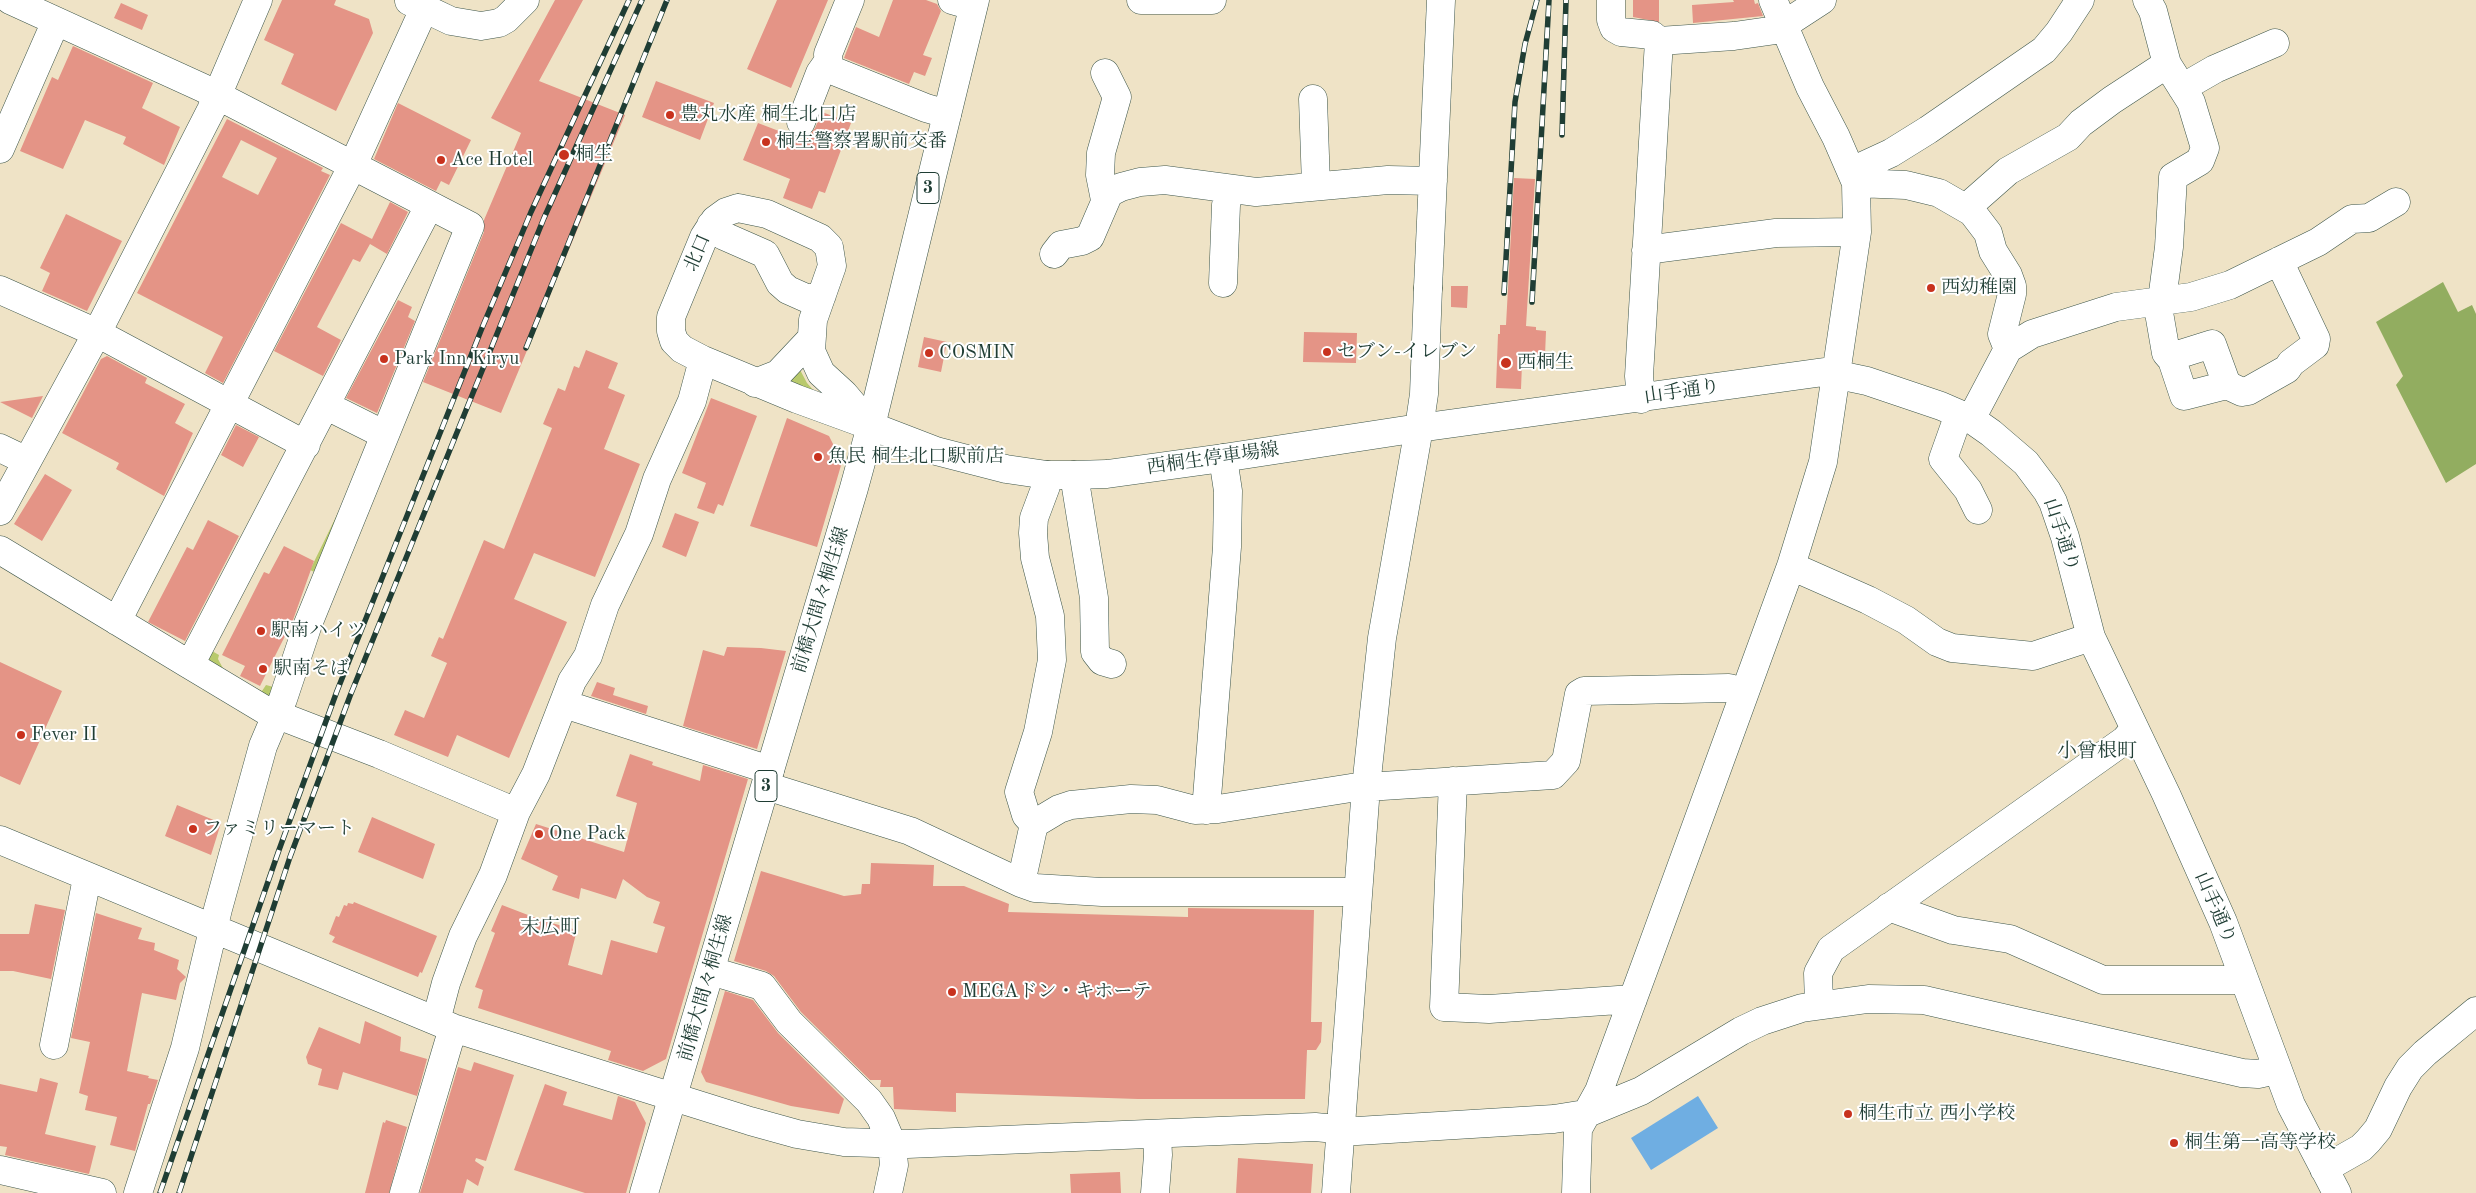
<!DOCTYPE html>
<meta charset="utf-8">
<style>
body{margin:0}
canvas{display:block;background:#efe3c6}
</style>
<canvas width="2476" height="1193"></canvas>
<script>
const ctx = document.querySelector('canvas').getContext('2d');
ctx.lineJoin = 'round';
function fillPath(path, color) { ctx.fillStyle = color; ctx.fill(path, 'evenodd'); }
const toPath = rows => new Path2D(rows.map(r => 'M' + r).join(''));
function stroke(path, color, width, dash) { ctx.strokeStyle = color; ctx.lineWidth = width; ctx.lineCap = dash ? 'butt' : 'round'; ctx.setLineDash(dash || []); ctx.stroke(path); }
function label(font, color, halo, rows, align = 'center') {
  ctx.font = font + ' "Old Standard TT","Noto Serif JP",serif'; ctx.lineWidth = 4; ctx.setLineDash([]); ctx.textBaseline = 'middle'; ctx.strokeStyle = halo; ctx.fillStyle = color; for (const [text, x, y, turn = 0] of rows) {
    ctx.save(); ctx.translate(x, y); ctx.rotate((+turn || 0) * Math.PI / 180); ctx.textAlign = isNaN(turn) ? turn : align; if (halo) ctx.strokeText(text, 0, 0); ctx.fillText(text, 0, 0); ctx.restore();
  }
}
fillPath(toPath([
 [798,366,807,383,816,393,784,380],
 [374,439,321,575,310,570],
 [212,651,219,655,218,659,225,672,262,691,266,685,281,689,268,702,207,666,209,652]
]), '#b8c96c');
fillPath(toPath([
 [2443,282,2458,312,2472,305,2476,314,2476,464,2446,483,2396,385,2403,376,2376,322]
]), '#92ad60');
fillPath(toPath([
 [1698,1096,1718,1128,1651,1170,1631,1138]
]), '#6faee2');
fillPath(toPath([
 [282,0,336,0,334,5,369,19,373,33,336,111,281,84,294,54,264,40],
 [555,0,583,0,539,81,625,115,501,413,423,382,484,232,484,220,521,133,491,118],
 [777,0,828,0,791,88,747,69],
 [893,0,926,0,937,4,941,11,923,55,932,58,925,76,914,72,909,84,844,58,856,27,879,37],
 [1633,0,1659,0,1659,22,1633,17],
 [1733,0,1754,0,1755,4,1758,3,1763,16,1693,23,1692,5,1734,2],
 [121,3,148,15,142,30,114,18],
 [73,46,153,83,142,108,180,127,164,165,123,144,126,137,85,120,63,169,20,151,52,77,58,80],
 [656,81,714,103,700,140,642,117],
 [398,103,471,140,449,185,441,181,436,191,374,159],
 [822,112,851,123,825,193,819,191,812,209,783,198,790,179,743,160,758,123,805,141,815,128],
 [227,119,323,168,321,171,330,175,223,383,205,373,223,337,137,293],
 [241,140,277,158,258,195,222,177],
 [1514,178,1535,179,1526,326,1536,327,1536,330,1546,331,1545,356,1533,355,1533,364,1522,364,1521,389,1496,388,1498,334,1500,334,1500,325,1506,325],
 [390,202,408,212,387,254,370,244,360,262,353,259,317,327,341,340,323,376,274,351,341,223,372,239],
 [66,214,122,241,87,311,42,291,50,273,40,268],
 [1451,286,1468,286,1467,308,1451,307],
 [398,300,412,307,408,317,415,321,377,413,346,398],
 [1304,332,1357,333,1356,363,1303,362],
 [924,337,947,342,941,372,918,367],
 [586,350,618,363,608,388,625,395,604,449,640,464,595,577,534,553,514,599,567,622,509,758,457,735,448,757,394,735,405,710,424,718,447,663,431,656,439,637,443,639,484,540,504,549,552,428,543,424,558,388,565,391,574,366,579,368],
 [107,356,147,378,145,383,185,404,175,423,193,433,164,496,116,469,119,463,62,433,101,359],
 [43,396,32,418,0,402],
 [711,398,757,416,723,506,718,504,714,514,697,508,706,483,682,473],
 [787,418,829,436,842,462,817,547,750,526],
 [236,425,259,437,243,467,221,455],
 [45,474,72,490,42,541,14,524],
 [675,513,699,522,686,557,662,547],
 [208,520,239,536,185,641,148,622,187,547,193,550],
 [284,546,314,561,293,620,260,686,240,676,245,666,222,655,264,572,269,574],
 [727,647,761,648,786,651,757,749,683,726,703,650,724,656],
 [0,662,62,691,20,785,0,776],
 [597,682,615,688,613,695,648,706,646,714,591,696],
 [630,754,653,762,652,765,700,781,703,765,748,779,666,1059,643,1071,608,1060,611,1051,478,1008,483,990,475,987,495,933,491,931,502,905,541,920,577,930,568,965,602,975,611,940,657,953,665,927,653,923,660,902,647,897,623,879,616,899,581,888,579,899,552,890,558,876,521,859,536,824,624,852,637,803,616,796],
 [177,805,221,823,211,855,165,836],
 [372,817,435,844,423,879,358,852],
 [871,863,934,865,933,886,964,886,1009,904,1008,912,1188,917,1188,908,1314,910,1311,1022,1322,1022,1321,1042,1316,1050,1307,1050,1305,1099,1138,1099,956,1093,956,1112,894,1109,893,1087,880,1087,881,1080,870,1080,801,1012,774,976,766,971,734,961,761,871,844,896,861,894,862,884,870,884],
 [354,902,437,936,422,973,420,972,418,977,332,942,335,937,329,934,336,916,339,917,344,905,347,906,348,903,353,904],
 [35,904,65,910,51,979,13,971,0,971,0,934,29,934],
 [96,913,142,928,138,939,155,943,154,950,179,960,177,969,186,977,180,983,176,1000,142,993,127,1071,149,1076,148,1078,158,1080,150,1104,148,1104,135,1151,110,1145,117,1117,85,1110,88,1096,79,1093,90,1042,71,1038],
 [725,991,753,1000,778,1033,844,1099,839,1114,791,1106,706,1082,701,1072],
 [365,1021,401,1037,400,1051,427,1059,417,1096,343,1072,338,1090,318,1085,322,1069,308,1064,306,1057,319,1027,360,1044],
 [474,1062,514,1075,486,1161,476,1158,475,1161,484,1167,478,1186,467,1179,463,1193,420,1193,458,1067,471,1071],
 [40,1078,58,1083,45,1134,96,1146,89,1174,5,1155,7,1147,0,1146,0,1084,37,1092],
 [545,1084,567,1092,563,1105,612,1120,618,1096,635,1102,646,1123,626,1193,585,1193,514,1170],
 [386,1120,407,1127,389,1193,365,1193,383,1122,385,1123],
 [1238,1158,1313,1164,1311,1193,1236,1193],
 [1120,1172,1121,1193,1071,1193,1070,1174]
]), '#e49486');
const minor = toPath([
 [10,0,203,88,470,226,308,624,283,699,263,746,218,909,185,1048,138,1193],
 [850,0,828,54,829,69,926,108,947,114],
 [952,0,973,6],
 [1141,0,1212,0],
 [1611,0,1611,20,1614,28,1621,32,1652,35,1659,41,1639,376,1641,399],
 [2147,0,2153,11,2167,64,2191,102,2205,148,2200,161,2173,177,2169,247,2162,300],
 [409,1,451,21,481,26,499,23,506,19,525,0],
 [1659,41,1734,36,1776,30,1822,0],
 [2182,88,2215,69,2275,43],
 [1313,99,1316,185],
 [801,122,820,73,827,63],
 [0,149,56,21],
 [1852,171,1891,153,1928,130,2044,50,2059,32,2080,0],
 [1856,183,1906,185,1939,193,1972,212,1988,233,1993,251,2008,275,2012,286,2012,294,2002,334,2008,349],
 [1105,200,1100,175,1101,153,1117,97,1105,73],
 [738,208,767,214,820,238,829,247,832,266,813,320,811,351,821,373,844,394,871,426,797,399,703,360,682,349,674,341,671,331,671,317,704,237,715,220,726,212,738,208],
 [1966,208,2008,171,2068,137,2081,123,2112,100,2167,64],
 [711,225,724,236,765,254,780,283,788,290,806,298,814,298,822,295],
 [1646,250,1776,233,1857,232],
 [1054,254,1061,245,1082,241,1090,237,1109,193,1121,187,1140,182,1165,180,1256,192,1388,180,1433,181],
 [1223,283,1226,205,1229,190],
 [1428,288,1441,0],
 [0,290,97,333,306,445],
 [2157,301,2166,353,2172,360,2184,396,2227,385,2242,392,2248,391,2287,369,2291,363,2315,345,2316,339,2279,261],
 [2172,360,2177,355,2212,344,2227,385],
 [755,383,778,374,810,340],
 [327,406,385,435],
 [1959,414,1943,459,1968,490,1978,510],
 [1971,419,2008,349,2032,334,2116,307,2191,297,2230,285,2318,242,2352,219,2369,218,2396,202],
 [0,448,27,461],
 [1074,475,1094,598,1095,652,1102,661,1112,664],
 [0,511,97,333,211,110,258,0],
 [0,550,190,665,429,206],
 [1791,566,1868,600,1906,620,1937,642,1952,648,2033,656,2091,637],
 [117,621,353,165,424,9],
 [190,665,265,710,379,754,516,812],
 [564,704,770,770],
 [1453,781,1444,1007,1489,1009,1633,999],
 [766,786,910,831,1021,883,1035,888,1102,892,1357,892],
 [1206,810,1227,547,1228,491,1223,458],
 [1034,824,1026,815,1019,792,1038,732,1052,660,1050,616,1035,558,1033,533,1034,518,1046,486,1047,475],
 [0,840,453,1028,750,1121,797,1134,844,1142,907,1144,1315,1127,1357,1131,1554,1119,1585,1114,1641,1091,1741,1031,1762,1021,1802,1008,1868,999,1924,1000,2242,1073,2258,1074,2276,1070],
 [1021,883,1034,824,1059,809,1071,805,1131,799,1157,800,1195,810,1218,809,1351,788,1553,775,1566,761,1579,694,1584,691,1729,688,1744,692],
 [1889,907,1953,930,2010,939,2103,980,2243,980],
 [711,971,762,986,789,1022,869,1101,881,1118,892,1144,894,1165,888,1193],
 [1819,1004,1818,973,1831,949,2125,740,2134,729],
 [436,1021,446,983,463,936,493,875,516,812,536,774,572,681,588,656,605,605,639,534,657,479,692,401,703,360],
 [54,1045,87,878],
 [2324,1169,2361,1148,2368,1141,2378,1129,2398,1087,2410,1068,2425,1053,2476,1011],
 [0,1170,102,1193],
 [404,1193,453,1028],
 [1155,1193,1158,1155,1157,1134],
 [1336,1193,1366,787,1382,638,1419,428,1824,372,1867,381,1941,406,1971,419,1991,433,2026,463,2047,491,2053,502,2065,537,2091,637,2166,794,2223,922,2291,1105,2337,1193],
 [1576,1193,1578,1129,1599,1091,1652,947,1791,566,1823,462,1857,232,1856,183,1836,137,1810,87,1773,0]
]);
const major = toPath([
 [871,426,936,451,1006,469,1047,475,1074,475,1107,474,1223,458,1419,428,1424,394,1428,288],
 [644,1193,854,488,871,426,975,0]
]);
stroke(minor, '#3e564a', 29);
stroke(major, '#3e564a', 29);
stroke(minor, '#fff', 28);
stroke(major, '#fff', 28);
const rail = toPath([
 [1562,135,1566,0],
 [1504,293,1515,102,1525,44,1537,0],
 [1532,302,1549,0],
 [526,348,667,0],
 [160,1193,279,850,337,691,482,328,531,212,629,0],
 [179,1193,290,857,350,696,544,218,642,0]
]);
stroke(rail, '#1f3d34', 5.5);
stroke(rail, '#fff', 4, [11]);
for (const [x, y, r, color] of [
 [670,115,5,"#c8321e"],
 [766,142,5,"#c8321e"],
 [564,155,6,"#c8321e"],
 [441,160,5,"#c8321e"],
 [1931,288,5,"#c8321e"],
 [1327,352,5,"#c8321e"],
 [929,353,5,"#c8321e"],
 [384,359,5,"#c8321e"],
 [1506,363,6,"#c8321e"],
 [818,457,5,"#c8321e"],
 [261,631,5,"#c8321e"],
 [263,669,5,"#c8321e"],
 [21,735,5,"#c8321e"],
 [193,829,5,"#c8321e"],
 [539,834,5,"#c8321e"],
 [952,992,5,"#c8321e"],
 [1848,1114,5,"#c8321e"],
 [2174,1143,5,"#c8321e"]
]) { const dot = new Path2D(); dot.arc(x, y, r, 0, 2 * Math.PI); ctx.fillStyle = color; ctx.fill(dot); stroke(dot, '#fff', 2); }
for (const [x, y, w] of [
 [928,188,22],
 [766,786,22]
]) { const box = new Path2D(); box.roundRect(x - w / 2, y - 15.5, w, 31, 4); ctx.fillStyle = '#fff'; ctx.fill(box); stroke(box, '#1f3d34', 1); }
label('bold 18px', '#1f3d34', null, [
 ["3",928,188],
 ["3",766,786]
]);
label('19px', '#1f3d34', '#fff', [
 ["豊丸水産 桐生北口店",680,115],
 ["桐生警察署駅前交番",776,142],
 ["桐生",575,155],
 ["Ace Hotel",451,160],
 ["西幼稚園",1941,288],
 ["セブン-イレブン",1337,352],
 ["COSMIN",939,353],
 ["Park Inn Kiryu",394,359],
 ["西桐生",1517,363],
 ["魚民 桐生北口駅前店",828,457],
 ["駅南ハイツ",271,631],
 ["駅南そば",273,669],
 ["Fever II",31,735],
 ["ファミリーマート",203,829],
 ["One Pack",549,834],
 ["MEGAドン・キホーテ",962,992],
 ["桐生市立 西小学校",1858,1114],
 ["桐生第一高等学校",2184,1143]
], 'left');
label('19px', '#1f3d34', '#fff', [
 ["北口",698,253,-66],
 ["山手通り",1682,392,-8],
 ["西桐生停車場線",1213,459,-8],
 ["山手通り",2061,535,72],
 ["前橋大間々桐生線",821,600,-73],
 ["山手通り",2215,908,67],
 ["前橋大間々桐生線",706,988,-74]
]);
label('20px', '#1f3d34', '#fff', [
 ["小曾根町",2097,752],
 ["末広町",550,928]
]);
</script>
